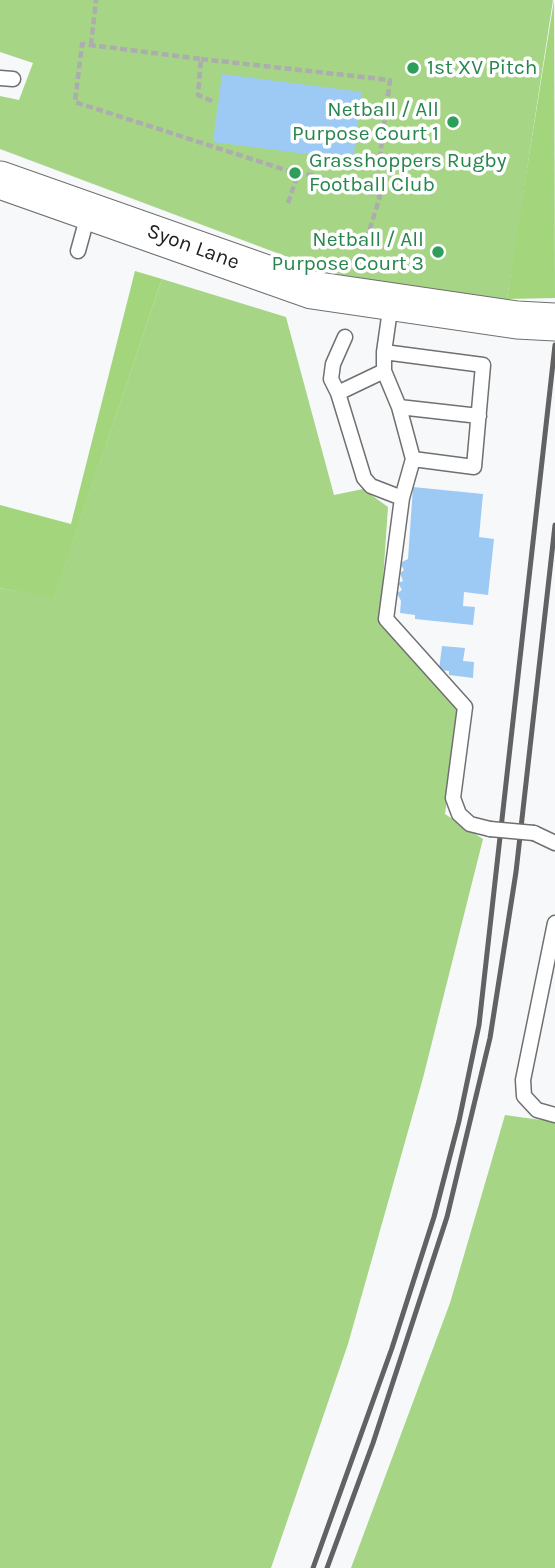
<!DOCTYPE html>
<style>
body{margin:0}
canvas{display:block;background:#f7f8fa}
</style>
<canvas width="555" height="1568"></canvas>
<script>
const ctx = document.querySelector('canvas').getContext('2d');
ctx.lineJoin = 'round';
function fillPath(path, color) { ctx.fillStyle = color; ctx.fill(path, 'evenodd'); }
const toPath = rows => new Path2D(rows.map(r => 'M' + r).join(''));
function stroke(path, color, width, dash) { ctx.strokeStyle = color; ctx.lineWidth = width; ctx.lineCap = dash ? 'butt' : 'round'; ctx.setLineDash(dash || []); ctx.stroke(path); }
function label(font, color, halo, rows, align = 'center') {
  ctx.font = font + ' Karla,sans-serif'; ctx.lineWidth = 7; ctx.setLineDash([]); ctx.textBaseline = 'middle'; ctx.strokeStyle = halo; ctx.fillStyle = color; for (const [text, x, y, turn = 0] of rows) {
    ctx.save(); ctx.translate(x, y); ctx.rotate((+turn || 0) * Math.PI / 180); ctx.textAlign = isNaN(turn) ? turn : align; if (halo) ctx.strokeText(text, 0, 0); ctx.fillText(text, 0, 0); ctx.restore();
  }
}
fillPath(toPath([
 [0,0,553,0,506,306,384,288,309,265,0,149,0,96,19,100,33,63,0,52],
 [162,279,286,317,334,495,363,489,388,507,380,625,460,708,445,814,483,839,423,1078,348,1344,271,1568,0,1568,0,588,54,597],
 [505,1115,555,1122,555,1568,351,1568,450,1303]
]), '#a6d585');
fillPath(toPath([
 [554,0,555,298,507,299,517,231],
 [135,271,162,279,54,598,0,588,0,505,71,524]
]), '#a2d57c');
fillPath(toPath([
 [222,74,362,92,353,160,213,142],
 [413,487,483,494,479,537,494,539,488,595,464,592,463,606,475,607,473,625,415,619,415,615,400,613,401,601,397,593,402,590,398,583,403,581,400,573,404,570,400,563,408,559],
 [442,646,465,648,463,661,474,662,473,678,449,675,449,671,439,670]
]), '#9dcaf5');
const lane = toPath([
 [0,78,13,79],
 [78,251,89,211],
 [384,352,483,365,474,467,413,459,399,407,384,371,384,352,391,303],
 [384,371,338,393,364,478,371,486,402,498,413,459],
 [338,393,331,379,333,364,345,337],
 [399,407,479,416],
 [402,498,386,619,465,707,453,798,459,814,470,824,490,829],
 [534,833,555,843],
 [555,923,523,1080,524,1096,537,1110,555,1115]
]);
const secondary = toPath([
 [0,180,312,290,517,320,555,322]
]);
stroke(lane, '#6f7071', 17);
stroke(secondary, '#6f7071', 39);
stroke(toPath([
 [91,45,96,0],
 [201,59,390,80,375,194],
 [212,101,198,95,201,59,82,44,75,102,298,174,313,175,380,196,361,258],
 [288,203,298,174]
]), '#acadae', 4.5, [7, 3.5]);
stroke(lane, '#fff', 14);
stroke(secondary, '#fff', 37);
stroke(toPath([
 [313,1568,392,1348,434,1217,459,1121,479,1025,555,345],
 [327,1568,373,1443,447,1217,490,1038,516,872,555,525]
]), '#626263', 5);
const laneBridge = toPath([
 [490,829,534,833]
]);
stroke(laneBridge, '#6f7071', 17, []);
stroke(laneBridge, '#fff', 14);
for (const [x, y, r, color] of [
 [413,68,7,"#2e9e5b"],
 [453,122,7,"#2e9e5b"],
 [295,173,7,"#2e9e5b"],
 [438,252,7,"#2e9e5b"]
]) { const dot = new Path2D(); dot.arc(x, y, r, 0, 2 * Math.PI); ctx.fillStyle = color; ctx.fill(dot); stroke(dot, '#fff', 2.5); }
label('21px', '#27864d', '#fff', [
 ["1st XV Pitch",427,68],
 ["Netball / All",439,110,"right"],
 ["Purpose Court 1",439,134,"right"],
 ["Grasshoppers Rugby",309,161],
 ["Football Club",309,185],
 ["Netball / All",424,240,"right"],
 ["Purpose Court 3",424,264,"right"]
], 'left');
label('21px', '#202020', '#fff', [
 ["Syon Lane",193,247,20]
]);
</script>
